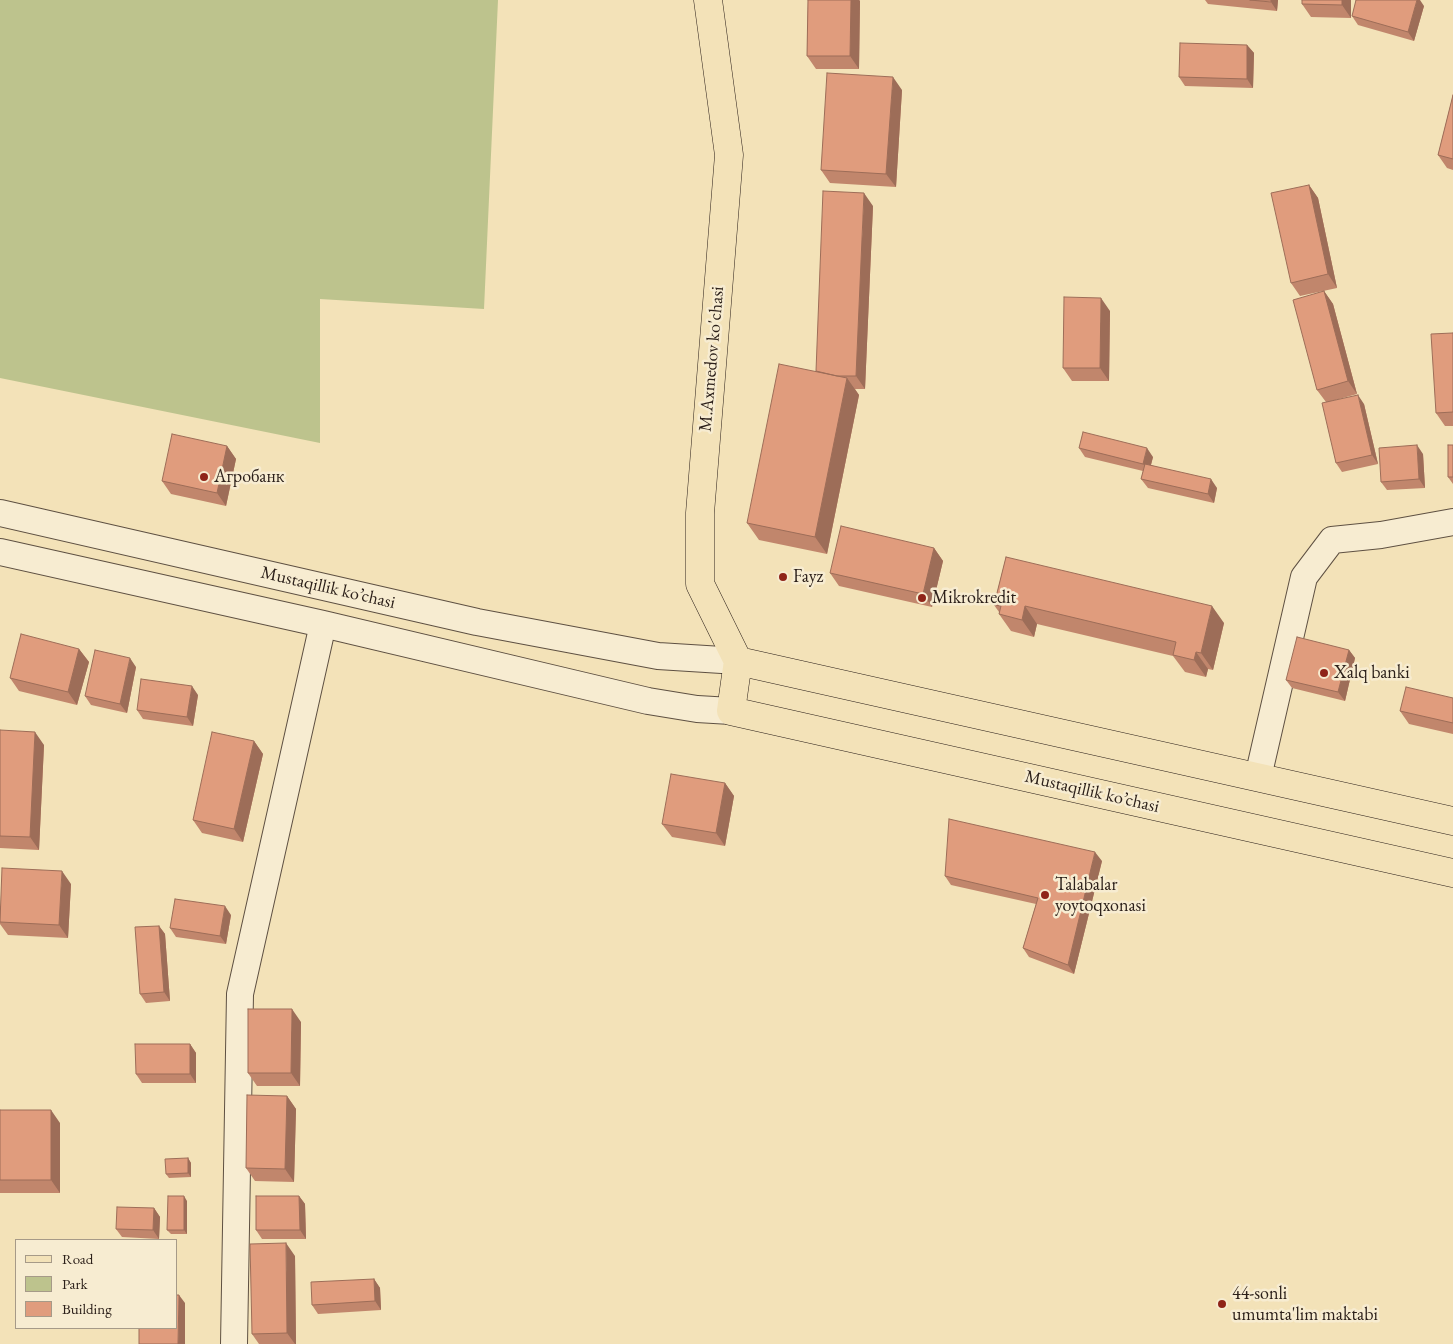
<!DOCTYPE html>
<meta charset="utf-8">
<style>
body{margin:0}
#map{position:relative;width:1453px;height:1344px;overflow:hidden;background:#f3e2b8;font-family:"EB Garamond",serif}
canvas{display:block}
.legend{position:absolute;left:15px;top:1239px;width:162px;height:90px;box-sizing:border-box;background:#f7ecd1;border:1px solid #a69a88;margin:0;padding:6px 9px;list-style:none;font-size:15px;color:#2c201a}
.legend li{display:flex;align-items:center;gap:10px;height:25px}
.legend b{width:25px;border:1px solid #a69a88}
</style>
<div id="map">
<canvas width="1453" height="1344"></canvas>
<ul class="legend">
<li><b style="height:6px;background:#f3e2b8"></b>Road</li>
<li><b style="height:14px;background:#bdc38d"></b>Park</li>
<li><b style="height:14px;background:#e09c7d"></b>Building</li>
</ul>
</div>
<script>
const ctx = document.querySelector('canvas').getContext('2d');
ctx.lineJoin = 'round';
function fillPath(path, color) { ctx.fillStyle = color; ctx.fill(path, 'evenodd'); }
const toPath = rows => new Path2D(rows.map(r => 'M' + r).join(''));
function stroke(path, color, width, dash) { ctx.strokeStyle = color; ctx.lineWidth = width; ctx.lineCap = dash ? 'butt' : 'round'; ctx.setLineDash(dash || []); ctx.stroke(path); }
function label(font, color, halo, rows, align = 'center') {
  ctx.font = font + ' "EB Garamond",serif'; ctx.lineWidth = 5; ctx.setLineDash([]); ctx.textBaseline = 'middle'; ctx.strokeStyle = halo; ctx.fillStyle = color; for (const [text, x, y, turn = 0] of rows) {
    ctx.save(); ctx.translate(x, y); ctx.rotate((+turn || 0) * Math.PI / 180); ctx.textAlign = isNaN(turn) ? turn : align; if (halo) ctx.strokeText(text, 0, 0); ctx.fillText(text, 0, 0); ctx.restore();
  }
}
fillPath(toPath([
 [0,0,498,0,484,309,320,299,320,443,0,378]
]), '#bdc38d');
const minor = toPath([
 [0,513,477,622,658,656,738,661],
 [0,552,323,624,648,701,697,709,731,711],
 [1258,777,1304,577,1332,540,1381,535,1453,522],
 [234,1344,240,994,323,624]
]);
const major = toPath([
 [708,0,729,155,700,513,700,584,738,661,731,711,1453,873],
 [738,661,1453,821]
]);
stroke(minor, '#5e5042', 28);
stroke(major, '#2c201a', 29);
stroke(minor, '#f7ecd1', 26);
stroke(major, '#f3e2b8', 28);
fillPath(toPath([
 [808,0,859,0,860,1,859,69,816,69,807,56],
 [1205,0,1278,0,1277,11,1208,4],
 [1351,0,1351,18,1311,17,1302,4],
 [1424,6,1414,41,1358,25,1352,16],
 [1247,45,1254,53,1253,88,1185,86,1179,77],
 [902,90,896,187,830,183,821,170],
 [1453,95,1453,170,1447,168,1438,155],
 [1309,185,1318,198,1337,288,1300,296,1291,283],
 [873,206,865,389,855,389,859,395,827,554,759,540,747,523,816,371],
 [1324,291,1333,304,1357,394,1332,401,1364,404,1378,464,1342,472,1336,463,1326,402,1317,390],
 [1110,311,1109,381,1072,381,1063,368],
 [1453,333,1453,426,1445,426,1436,413],
 [1453,445,1453,484,1448,477],
 [227,446,236,459,226,506,171,494,162,481],
 [1079,448,1153,457,1151,465,1217,488,1214,503,1148,488,1141,479,1143,471,1085,457],
 [1423,454,1425,488,1387,490,1381,482],
 [934,548,943,561,932,607,839,586,830,573],
 [1006,557,1224,623,1213,670,1208,669,1206,677,1185,672,1173,656,1037,624,1034,637,1011,631,999,614,999,612,994,605],
 [79,649,89,662,77,705,19,691,10,678],
 [1349,650,1355,658,1345,701,1292,688,1286,680],
 [136,667,127,713,91,705,85,696],
 [198,695,193,726,143,719,137,710],
 [1453,698,1453,734,1409,724,1400,711],
 [0,730,44,745,39,850,0,848],
 [254,741,263,754,243,842,202,833,193,820],
 [725,783,734,796,725,846,672,837,662,824],
 [1102,861,1074,974,1029,957,1023,948,1036,904,951,885,945,876],
 [71,884,68,938,8,935,0,924,0,906],
 [231,915,226,944,176,937,170,928],
 [159,926,165,934,170,1001,146,1003,140,994],
 [301,1022,300,1086,257,1086,248,1073],
 [190,1044,196,1053,196,1083,142,1083,136,1074],
 [287,1096,296,1109,294,1182,255,1181,246,1168],
 [0,1110,60,1123,60,1193,0,1193],
 [188,1158,191,1163,191,1177,169,1178,166,1174],
 [299,1196,305,1204,306,1239,262,1239,256,1230],
 [187,1201,187,1234,171,1234,167,1230],
 [154,1208,160,1217,159,1239,122,1237,116,1229],
 [295,1256,296,1344,259,1344,252,1334],
 [374,1279,380,1288,381,1310,318,1314,312,1305]
]), '#c1866c');
fillPath(toPath([
 [851,0,859,0,860,1,859,69,850,56],
 [1271,0,1278,0,1277,11,1271,2],
 [1342,0,1351,0,1351,18,1342,5],
 [1417,0,1420,0,1424,6,1414,41,1408,32],
 [1247,45,1254,53,1253,88,1247,79],
 [893,77,902,90,896,187,886,174],
 [1309,185,1318,198,1337,288,1328,274],
 [864,193,873,206,865,389,856,376],
 [1324,291,1333,304,1357,394,1348,381],
 [1101,298,1110,311,1109,381,1100,368],
 [847,378,859,395,827,554,815,537],
 [1358,395,1364,404,1378,464,1372,455],
 [1417,445,1423,454,1425,488,1419,479],
 [227,446,236,459,226,506,217,493],
 [1147,448,1153,457,1149,472,1143,464],
 [1211,479,1217,488,1214,503,1208,494],
 [934,548,943,561,932,607,923,594],
 [1025,606,1037,624,1034,637,1022,620],
 [1212,606,1224,623,1213,670,1201,653],
 [79,649,89,662,77,705,68,692],
 [1349,650,1355,658,1345,701,1338,692],
 [1196,652,1208,669,1206,677,1194,660],
 [130,658,136,667,127,713,120,704],
 [192,686,198,695,193,726,187,717],
 [35,732,44,745,39,850,30,837],
 [254,741,263,754,243,842,234,829],
 [725,783,734,796,725,846,716,833],
 [1095,852,1102,861,1074,974,1068,965],
 [62,871,71,884,68,938,59,925],
 [225,906,231,915,226,944,220,936],
 [159,926,165,934,170,1001,164,992],
 [292,1009,301,1022,300,1086,291,1073],
 [190,1044,196,1053,196,1083,190,1074],
 [287,1096,296,1109,294,1182,285,1169],
 [51,1110,60,1123,60,1193,51,1180],
 [188,1158,191,1163,191,1177,188,1173],
 [184,1196,187,1201,187,1234,184,1230],
 [299,1196,305,1204,306,1239,300,1230],
 [154,1208,160,1217,159,1239,153,1230],
 [286,1243,295,1256,296,1344,295,1344,287,1333],
 [374,1279,380,1288,381,1310,375,1301],
 [179,1295,185,1303,185,1344,178,1344]
]), '#9d6d58');
const building = toPath([
 [808,0,851,0,850,56,807,56,808,0],
 [1250,0,1271,0,1271,2,1250,0],
 [1302,0,1342,0,1342,5,1302,4,1302,0],
 [1356,0,1417,0,1408,32,1352,16,1356,0],
 [1180,43,1247,45,1247,79,1179,77,1180,43],
 [827,73,893,77,886,174,821,170,827,73],
 [1453,95,1453,159,1438,155,1453,95],
 [1309,185,1328,274,1291,283,1271,193,1309,185],
 [823,191,864,193,856,376,837,376,816,371,823,191],
 [1324,291,1348,381,1317,390,1293,300,1324,291],
 [1064,297,1101,298,1100,368,1063,368,1064,297],
 [1453,333,1453,412,1436,413,1431,334,1453,333],
 [779,364,847,378,815,537,747,523,779,364],
 [1358,395,1372,455,1336,463,1322,403,1358,395],
 [1083,432,1147,448,1143,464,1079,448,1083,432],
 [172,434,227,446,217,493,162,481,172,434],
 [1417,445,1419,479,1381,482,1379,448,1417,445],
 [1448,445,1453,445,1453,477,1448,477,1448,445],
 [1145,464,1211,479,1208,494,1141,479,1145,464],
 [841,526,934,548,923,594,830,573,841,526],
 [1006,557,1212,606,1201,653,1196,652,1194,660,1173,655,1176,642,1025,606,1022,620,999,614,1001,606,994,605,1006,557],
 [21,634,79,649,68,692,10,678,21,634],
 [1297,637,1349,650,1338,692,1286,680,1297,637],
 [95,650,130,658,120,704,85,696,95,650],
 [141,679,192,686,187,717,137,710,141,679],
 [1406,687,1453,698,1453,723,1400,711,1406,687],
 [0,730,35,732,30,837,0,836,0,730],
 [212,732,254,741,234,829,193,820,212,732],
 [671,774,725,783,716,833,662,824,671,774],
 [949,819,1095,852,1068,965,1023,948,1038,898,945,876,949,819],
 [2,868,62,871,59,925,0,922,2,868],
 [175,899,225,906,220,936,170,928,175,899],
 [159,926,164,992,140,994,135,927,159,926],
 [248,1009,292,1009,291,1073,248,1073,248,1009],
 [135,1044,190,1044,190,1074,136,1074,135,1044],
 [247,1095,287,1096,285,1169,246,1168,247,1095],
 [0,1110,51,1110,51,1180,0,1180,0,1110],
 [188,1158,188,1173,166,1174,165,1159,188,1158],
 [168,1196,184,1196,184,1230,167,1230,168,1196],
 [256,1196,299,1196,300,1230,256,1230,256,1196],
 [117,1207,154,1208,153,1230,116,1229,117,1207],
 [286,1243,287,1333,252,1334,250,1244,286,1243],
 [374,1279,375,1301,312,1305,311,1282,374,1279],
 [176,1295,179,1295,178,1344,139,1344,139,1328,176,1328,176,1295]
]);
fillPath(building, '#e09c7d');
stroke(building, '#9d6d58', 1);
for (const [x, y, r, color] of [
 [204,477,5,"#8f2418"],
 [783,577,5,"#8f2418"],
 [922,598,5,"#8f2418"],
 [1324,673,5,"#8f2418"],
 [1045,895,5,"#8f2418"],
 [1222,1304,5,"#8f2418"]
]) { const dot = new Path2D(); dot.arc(x, y, r, 0, 2 * Math.PI); ctx.fillStyle = color; ctx.fill(dot); stroke(dot, '#f7ecd1', 2); }
label('18px', '#2c201a', '#f7ecd1', [
 ["M.Axmedov ko'chasi",712,359,-85],
 ["Mustaqillik ko’chasi",328,588,13],
 ["Mustaqillik ko’chasi",1092,792,13]
]);
label('18px', '#2c201a', '#f7ecd1', [
 ["Агробанк",214,477],
 ["Fayz",793,577],
 ["Mikrokredit",932,598],
 ["Xalq banki",1334,673],
 ["Talabalar",1055,885],
 ["yoytoqxonasi",1055,906],
 ["44-sonli",1232,1294],
 ["umumta'lim maktabi",1232,1315]
], 'left');
</script>
